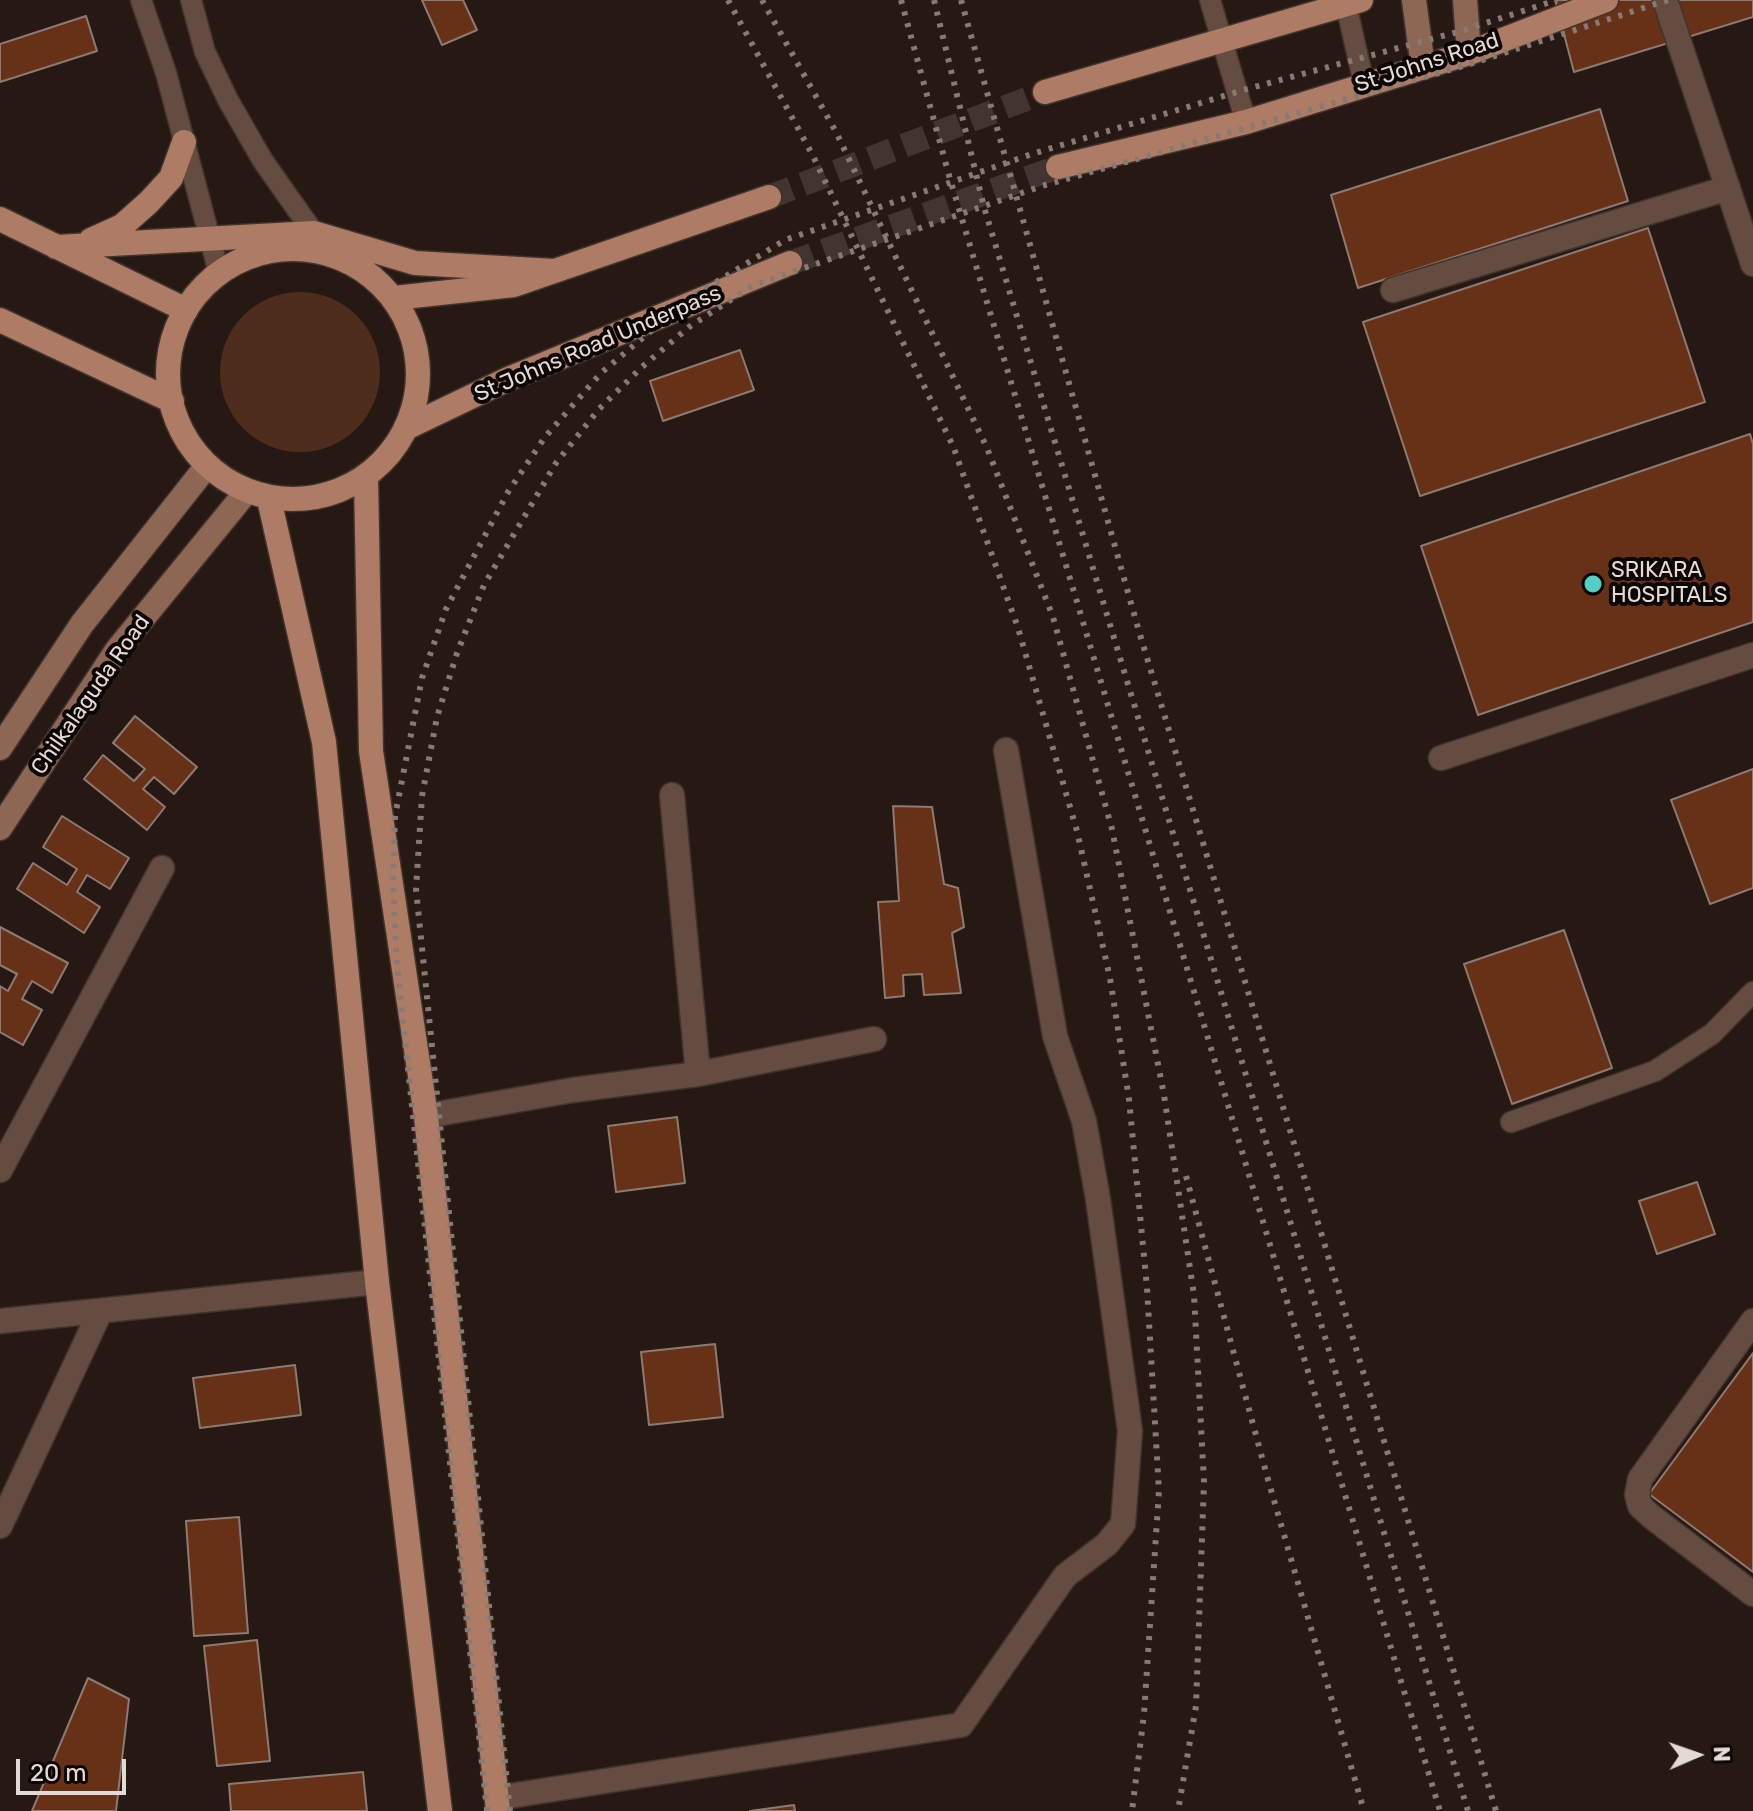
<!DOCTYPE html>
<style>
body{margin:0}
#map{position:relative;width:1753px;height:1811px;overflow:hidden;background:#261812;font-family:Rubik,sans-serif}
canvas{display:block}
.north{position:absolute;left:1657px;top:1715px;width:80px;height:80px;-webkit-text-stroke:6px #0b0604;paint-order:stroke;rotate:88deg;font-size:22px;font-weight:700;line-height:32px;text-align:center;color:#e4dad5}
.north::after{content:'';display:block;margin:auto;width:28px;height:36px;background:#e4dad5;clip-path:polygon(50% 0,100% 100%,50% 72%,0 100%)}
.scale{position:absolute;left:16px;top:1759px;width:110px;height:36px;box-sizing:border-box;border:4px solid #e4dad5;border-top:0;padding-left:10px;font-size:24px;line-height:28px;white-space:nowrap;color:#e4dad5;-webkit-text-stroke:6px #0b0604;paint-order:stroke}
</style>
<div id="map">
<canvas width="1753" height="1811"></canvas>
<div class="north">N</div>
<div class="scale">20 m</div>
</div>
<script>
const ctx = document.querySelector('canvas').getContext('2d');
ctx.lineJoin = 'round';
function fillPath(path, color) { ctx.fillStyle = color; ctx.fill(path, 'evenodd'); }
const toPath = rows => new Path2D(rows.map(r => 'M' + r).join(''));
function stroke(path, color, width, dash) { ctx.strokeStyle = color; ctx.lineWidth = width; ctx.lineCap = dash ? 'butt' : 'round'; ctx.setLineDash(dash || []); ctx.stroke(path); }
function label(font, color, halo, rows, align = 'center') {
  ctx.font = font + ' Rubik,sans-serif'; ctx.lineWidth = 8; ctx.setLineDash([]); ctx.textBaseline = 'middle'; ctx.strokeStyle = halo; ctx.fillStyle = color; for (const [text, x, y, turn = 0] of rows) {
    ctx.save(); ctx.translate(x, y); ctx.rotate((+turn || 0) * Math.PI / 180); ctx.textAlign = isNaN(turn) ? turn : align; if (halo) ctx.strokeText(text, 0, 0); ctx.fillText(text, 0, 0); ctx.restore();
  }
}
fillPath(toPath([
 '220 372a80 80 0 1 1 160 0a80 80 0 1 1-160 0Z'
]), '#4f2d1c');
const building = toPath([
 [422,0,463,0,477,30,442,45,422,0],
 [1555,0,1753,0,1753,17,1574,72,1555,0],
 [86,16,97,51,0,82,0,44,86,16],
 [1600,109,1628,201,1358,288,1331,195,1600,109],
 [1648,228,1705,402,1420,496,1363,322,1648,228],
 [740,350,754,390,663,421,650,381,740,350],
 [1750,434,1753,444,1753,622,1478,715,1421,546,1750,434],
 [135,716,197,767,174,794,154,777,143,789,165,807,147,830,84,779,103,755,134,781,145,769,113,743,135,716],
 [1753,769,1753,888,1710,904,1671,800,1753,769],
 [893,806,932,807,944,884,958,888,964,927,952,933,961,993,924,995,922,974,903,975,904,996,885,998,878,902,899,901,893,806],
 [62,816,129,858,110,889,87,875,77,892,100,907,84,933,17,889,33,863,67,885,77,869,43,847,62,816],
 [0,927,68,963,52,993,32,981,22,999,42,1010,23,1045,0,1032,0,986,8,991,17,974,0,965,0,927],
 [1564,930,1612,1068,1512,1104,1464,964,1564,930],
 [677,1117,685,1183,616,1192,608,1126,677,1117],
 [1697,1182,1715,1234,1657,1254,1639,1201,1697,1182],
 [715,1344,723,1417,649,1425,641,1352,715,1344],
 [1753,1353,1753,1572,1649,1494,1753,1353],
 [295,1365,301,1415,200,1428,193,1378,295,1365],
 [239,1517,248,1633,194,1636,186,1521,239,1517],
 [257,1640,270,1761,217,1766,204,1646,257,1640],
 [88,1678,129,1699,116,1811,32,1811,88,1678],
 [363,1772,367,1811,231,1811,229,1784,363,1772],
 [794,1805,795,1811,750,1811,794,1805]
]);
fillPath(building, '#663116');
stroke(building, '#8d7b73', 2);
stroke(toPath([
 [769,197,1045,92],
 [790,263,1058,167]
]), '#42352f', 24, [24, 12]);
const lane = toPath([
 [141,0,166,73,219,273],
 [191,0,205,52,228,100,263,161,328,253],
 [1210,0,1246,122],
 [1345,0,1364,84],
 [1511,1122,1655,1071,1712,1034,1753,992]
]);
const street = toPath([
 [1665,0,1753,264],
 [1393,290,1728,188],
 [1441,758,1753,655],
 [672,795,698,1074],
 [426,1116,573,1090,698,1074,874,1039],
 [0,1170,162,868],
 [0,1321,377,1282],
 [1753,1321,1640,1479,1637,1495,1640,1506,1652,1517,1753,1594],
 [0,1526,100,1312],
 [497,1798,961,1725,1065,1576,1107,1544,1123,1524,1130,1431,1098,1199,1084,1121,1055,1036,1006,750]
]);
const secondary = toPath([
 [1414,0,1423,67],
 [1465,0,1469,53],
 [0,748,82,624,206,467],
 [0,828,117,650,247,491]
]);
const primary = toPath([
 [1045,92,1361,0],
 [1058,167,1246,122,1469,53,1606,0],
 [0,219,186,310],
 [91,240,122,226,149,202,171,178,184,142],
 [56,247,314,233,415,263,554,271],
 '168 374a125 125 0 1 1 250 0a125 125 0 1 1-250 0Z',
 [394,298,514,285,769,197],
 [0,320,172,401],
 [406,428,508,379,790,263],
 [366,477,371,751,426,1116,498,1811],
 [269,499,324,742,377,1282,440,1811]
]);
stroke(lane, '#41332d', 23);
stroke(street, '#41332d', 27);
stroke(secondary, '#41332d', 27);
stroke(primary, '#41332d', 27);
stroke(lane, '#654c41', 20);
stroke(street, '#654c41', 24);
stroke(secondary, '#8e6754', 24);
stroke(primary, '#ae7b64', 24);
stroke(toPath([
 [728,0,812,154,953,446,1018,628,1077,831,1110,978,1129,1099,1147,1288,1159,1491,1144,1714,1132,1811],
 [762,0,836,132,987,448,1053,617,1112,829,1164,1095,1194,1295,1204,1482,1196,1706,1178,1811],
 [901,0,950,179,1440,1811],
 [934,0,984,207,1468,1811],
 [961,0,1138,628,1496,1811],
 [1186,1176,1267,1476,1364,1811],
 [487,1811,397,965,393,882,395,816,422,678,446,609,508,492,545,437,601,373,690,298,785,240,1032,154,1247,89,1461,31,1557,0],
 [510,1811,416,889,422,796,437,717,457,653,484,585,556,463,599,409,642,367,689,327,752,286,1042,186,1470,64,1668,0]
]), '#867a74', 6, [4, 8]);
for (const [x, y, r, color] of [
 [1593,584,10,"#55cec6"]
]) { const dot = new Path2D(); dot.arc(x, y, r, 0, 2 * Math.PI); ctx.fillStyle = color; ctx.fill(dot); stroke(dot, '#0b0604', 3); }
label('22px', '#e4dad5', '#0b0604', [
 ["St Johns Road",1427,63,-18],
 ["St Johns Road Underpass",598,344,-23],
 ["Chilkalaguda Road",91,695,-55]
]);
label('22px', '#e4dad5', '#0b0604', [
 ["SRIKARA",1611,571],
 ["HOSPITALS",1611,596]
], 'left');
</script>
